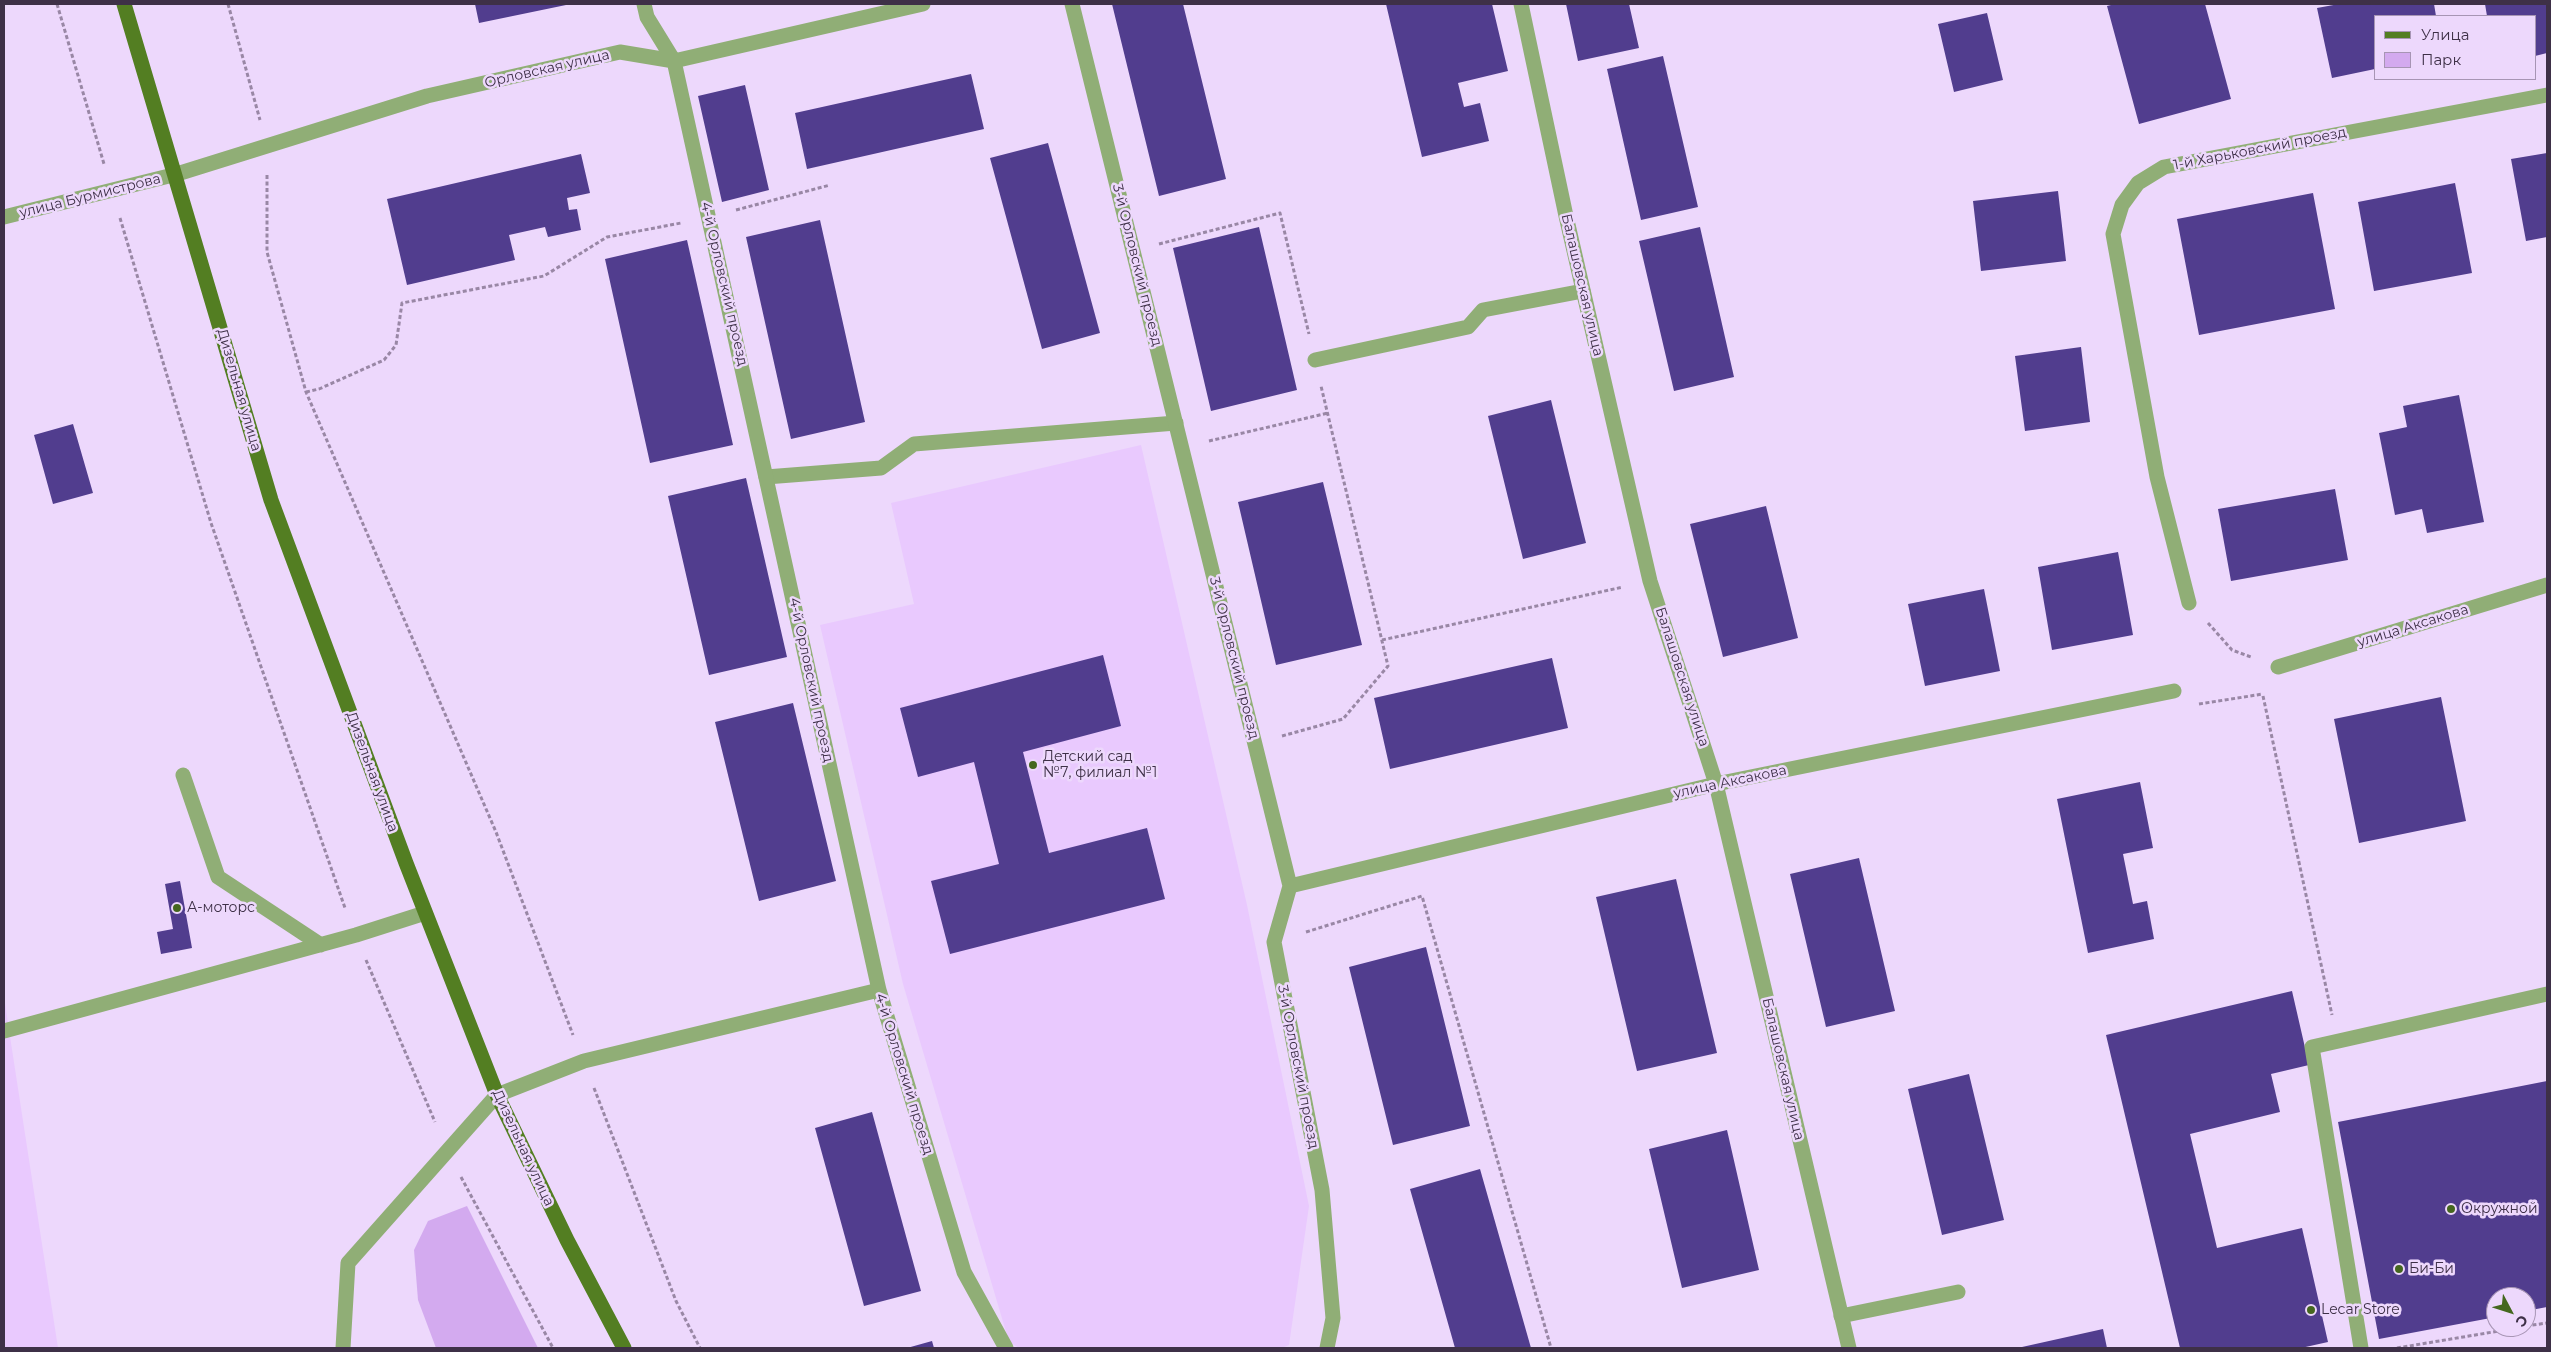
<!DOCTYPE html>
<meta charset="utf-8">
<style>
body{margin:0}
#map{position:relative;width:2551px;height:1352px;overflow:hidden;background:#edd8fc;font-family:Montserrat,sans-serif}
canvas{display:block}
.frame{position:absolute;inset:0;border:5px solid #3e3047;pointer-events:none}
.legend{position:absolute;left:2374px;top:15px;width:162px;height:65px;box-sizing:border-box;background:#edd8fc;border:1px solid #a795b4;margin:0;padding:6px 9px;list-style:none;font-size:15px;color:#3e3047}
.legend li{display:flex;align-items:center;gap:10px;height:25px}
.legend b{width:25px;border:1px solid #a795b4}
.north{position:absolute;left:2486px;top:1287px;width:50px;height:50px;box-sizing:border-box;background:#edd8fc;border:1px solid #a795b4;border-radius:50%;rotate:130deg;font-size:14px;font-weight:700;line-height:20px;text-align:center;color:#3e3047}
.north::after{content:'';display:block;margin:auto;width:18px;height:22px;background:#45671f;clip-path:polygon(50% 0,100% 100%,50% 72%,0 100%)}
</style>
<div id="map">
<canvas width="2551" height="1352"></canvas>
<div class="frame"></div>
<ul class="legend">
<li><b style="height:6px;background:#537e22"></b>Улица</li>
<li><b style="height:14px;background:#d3aaef"></b>Парк</li>
</ul>
<div class="north">С</div>
</div>
<script>
const ctx = document.querySelector('canvas').getContext('2d');
ctx.lineJoin = 'round';
function fillPath(path, color) { ctx.fillStyle = color; ctx.fill(path, 'evenodd'); }
const toPath = rows => new Path2D(rows.map(r => 'M' + r).join(''));
function stroke(path, color, width, dash) { ctx.strokeStyle = color; ctx.lineWidth = width; ctx.lineCap = dash ? 'butt' : 'round'; ctx.setLineDash(dash || []); ctx.stroke(path); }
function label(font, color, halo, rows, align = 'center') {
  ctx.font = font + ' Montserrat,sans-serif'; ctx.lineWidth = 5; ctx.setLineDash([]); ctx.textBaseline = 'middle'; ctx.strokeStyle = halo; ctx.fillStyle = color; for (const [text, x, y, turn = 0] of rows) {
    ctx.save(); ctx.translate(x, y); ctx.rotate((+turn || 0) * Math.PI / 180); ctx.textAlign = isNaN(turn) ? turn : align; if (halo) ctx.strokeText(text, 0, 0); ctx.fillText(text, 0, 0); ctx.restore();
  }
}
fillPath(toPath([
 [1141,445,1247,905,1309,1206,1289,1345,1282,1348,1019,1348,1009,1342,903,984,820,625,914,604,891,503],
 [4,996,9,1030,58,1348,4,1348]
]), '#e9c9fe');
fillPath(toPath([
 [467,1206,538,1348,436,1348,418,1300,414,1250,428,1221]
]), '#d3aaef');
fillPath(toPath([
 [475,4,565,4,566,5,479,23],
 [1112,4,1183,4,1226,179,1159,196],
 [1386,4,1492,4,1508,71,1458,83,1464,107,1480,103,1489,141,1422,157],
 [1566,4,1629,4,1639,48,1578,61],
 [2115,4,2205,4,2231,99,2139,124,2107,6],
 [2339,4,2434,4,2436,16,2375,16,2375,69,2332,78,2317,8],
 [2485,4,2547,4,2547,53,2535,56,2535,16,2487,16],
 [1987,13,2003,80,1954,92,1938,24],
 [1663,56,1698,207,1641,220,1607,69],
 [971,74,984,129,807,169,795,113],
 [745,85,769,190,722,202,698,96],
 [1048,143,1100,333,1042,349,990,158],
 [2547,153,2547,237,2526,241,2511,159],
 [581,154,590,193,567,198,569,210,577,209,581,230,548,237,545,227,509,235,515,260,407,285,387,199],
 [2455,183,2472,273,2374,291,2358,202],
 [2058,191,2066,261,1981,271,1973,201],
 [2313,193,2335,309,2199,335,2177,219],
 [820,220,865,422,791,439,746,237],
 [1259,227,1297,390,1211,411,1173,248],
 [1700,227,1734,377,1674,391,1639,241],
 [687,240,733,445,650,463,605,259],
 [2081,347,2090,422,2025,431,2015,356],
 [2459,395,2484,522,2427,533,2422,509,2395,515,2379,433,2407,427,2403,406],
 [1551,400,1586,543,1523,559,1488,416],
 [73,424,93,493,53,504,34,435],
 [746,478,787,657,709,675,668,496],
 [1323,482,1362,645,1276,665,1238,502],
 [2335,489,2348,560,2231,581,2218,509],
 [1766,506,1798,638,1723,657,1690,524],
 [2118,552,2133,635,2052,650,2038,567],
 [1984,589,2000,671,1925,686,1908,604],
 [1103,655,1121,726,1023,752,1049,853,1147,828,1165,899,950,954,931,881,999,864,974,762,918,777,900,708],
 [1552,658,1568,728,1390,769,1374,698],
 [2441,697,2466,821,2359,843,2334,719],
 [793,703,836,881,759,901,715,722],
 [2140,782,2153,848,2123,854,2133,904,2147,901,2154,939,2088,953,2057,799],
 [1859,858,1895,1011,1826,1027,1790,874],
 [1676,879,1717,1053,1637,1071,1596,897],
 [180,881,192,948,161,954,157,932,173,929,165,884],
 [1426,947,1470,1126,1393,1145,1349,967],
 [2292,991,2309,1065,2271,1074,2280,1112,2190,1134,2217,1248,2302,1228,2328,1342,2301,1348,2180,1348,2106,1035],
 [1969,1074,2004,1220,1942,1235,1908,1089],
 [2547,1081,2547,1307,2526,1311,2526,1297,2496,1297,2496,1317,2379,1339,2338,1122],
 [872,1112,921,1291,864,1306,815,1128],
 [1727,1130,1759,1270,1682,1288,1649,1149],
 [1480,1169,1531,1348,1455,1348,1410,1189],
 [2103,1329,2107,1348,2022,1348,2022,1347],
 [932,1341,934,1348,907,1348]
]), '#513d8e');
stroke(toPath([
 [57,4,104,164],
 [228,4,260,120],
 [267,175,267,252,306,392,496,832,573,1035],
 [736,210,830,185],
 [120,218,211,523,345,908],
 [1159,244,1280,213,1309,334],
 [306,392,319,389,384,360,396,345,402,303,544,276,607,237,681,223],
 [1209,441,1328,413],
 [2208,623,2232,650,2251,657],
 [1382,640,1623,587],
 [2263,696,2332,1015],
 [2199,704,2263,694],
 [1282,736,1343,719,1388,666,1321,386],
 [1306,932,1422,896,1551,1348],
 [366,960,435,1122],
 [594,1088,676,1301,700,1348],
 [461,1177,553,1348],
 [2526,1326,2547,1323],
 [2397,1348,2523,1327]
]), '#9987a5', 3, [4, 2.5]);
stroke(toPath([
 [1315,360,1468,327,1483,310,1583,291],
 [766,477,881,468,914,444,1176,423],
 [183,775,218,877,321,945],
 [4,1031,356,935,425,913],
 [1841,1316,1958,1292],
 [343,1348,348,1263,497,1095],
 [2361,1348,2312,1047,2547,994]
]), '#90ae76', 15);
stroke(toPath([
 [644,4,647,17,674,61,879,990,964,1272,1006,1348],
 [1072,4,1290,886,1274,942,1322,1190,1333,1318,1327,1348],
 [1521,4,1566,216,1650,581,1716,784,1849,1348],
 [4,217,177,174,427,96,620,52,674,61,923,4],
 [2189,603,2157,477,2113,234,2122,205,2138,183,2164,167,2547,95],
 [2278,667,2547,585],
 [1290,886,1716,784,2174,691],
 [497,1095,584,1061,879,990]
]), '#90ae76', 15);
stroke(toPath([
 [124,4,271,500,406,863,497,1095,567,1240,624,1348]
]), '#537e22', 15);
for (const [x, y, r, color] of [
 [1033,765,5,"#45671f"],
 [177,908,5,"#45671f"],
 [2451,1209,5,"#45671f"],
 [2399,1269,5,"#45671f"],
 [2311,1310,5,"#45671f"]
]) { const dot = new Path2D(); dot.arc(x, y, r, 0, 2 * Math.PI); ctx.fillStyle = color; ctx.fill(dot); stroke(dot, '#edd8fc', 2); }
label('14px', '#3e3047', '#edd8fc', [
 ["Орловская улица",547,69,-13],
 ["1-й Харьковский проезд",2260,149,-11],
 ["улица Бурмистрова",90,196,-14],
 ["3-й Орловский проезд",1137,265,76],
 ["4-й Орловский проезд",724,284,77],
 ["Балашовская улица",1582,285,77],
 ["Дизельная улица",239,390,74],
 ["улица Аксакова",2413,626,-17],
 ["3-й Орловский проезд",1234,658,76],
 ["Балашовская улица",1682,677,72],
 ["4-й Орловский проезд",811,680,78],
 ["Дизельная улица",372,772,70],
 ["улица Аксакова",1730,782,-12],
 ["3-й Орловский проезд",1298,1067,79],
 ["Балашовская улица",1783,1069,77],
 ["4-й Орловский проезд",904,1074,73],
 ["Дизельная улица",523,1148,65]
]);
label('14px', '#3e3047', '#edd8fc', [
 ["Детский сад",1043,757],
 ["№7, филиал №1",1043,773],
 ["А-моторс",187,908],
 ["Окружной",2461,1209],
 ["Би-Би",2409,1269],
 ["Lecar Store",2321,1310]
], 'left');
</script>
